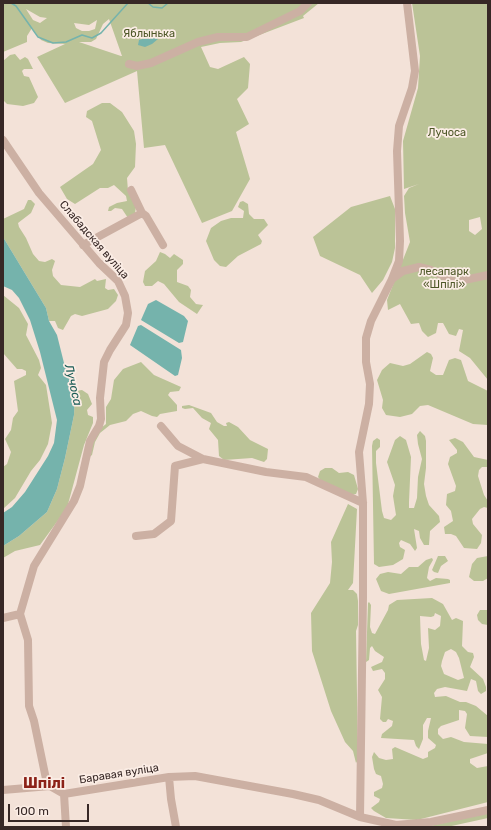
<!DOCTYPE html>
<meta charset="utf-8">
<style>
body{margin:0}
#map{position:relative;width:491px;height:830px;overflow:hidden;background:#f3e2d8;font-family:Rubik,sans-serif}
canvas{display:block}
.frame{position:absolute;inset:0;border:4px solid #372826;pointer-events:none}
.scale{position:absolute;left:8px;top:804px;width:81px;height:18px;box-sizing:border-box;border:2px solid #372826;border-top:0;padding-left:5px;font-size:12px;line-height:14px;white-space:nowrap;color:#372826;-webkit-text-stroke:3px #fbede5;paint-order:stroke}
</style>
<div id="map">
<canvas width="491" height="830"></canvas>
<div class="frame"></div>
<div class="scale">100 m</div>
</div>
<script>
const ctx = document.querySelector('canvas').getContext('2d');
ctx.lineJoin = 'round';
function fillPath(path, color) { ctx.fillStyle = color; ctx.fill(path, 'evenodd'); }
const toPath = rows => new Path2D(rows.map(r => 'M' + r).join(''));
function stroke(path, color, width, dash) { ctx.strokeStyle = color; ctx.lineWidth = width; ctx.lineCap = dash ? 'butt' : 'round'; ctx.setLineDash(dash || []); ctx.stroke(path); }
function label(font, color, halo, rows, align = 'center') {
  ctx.font = font + ' Rubik,sans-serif'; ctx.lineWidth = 3.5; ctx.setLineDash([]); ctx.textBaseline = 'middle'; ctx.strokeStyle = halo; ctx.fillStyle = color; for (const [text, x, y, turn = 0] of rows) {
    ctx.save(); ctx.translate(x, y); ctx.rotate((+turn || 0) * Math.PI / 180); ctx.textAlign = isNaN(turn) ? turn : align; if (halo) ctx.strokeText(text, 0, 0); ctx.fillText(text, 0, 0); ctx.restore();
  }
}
fillPath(toPath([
 [3,3,319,3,303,16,304,18,241,42,220,43,201,47,210,67,218,69,244,57,250,64,248,88,237,99,249,124,236,132,250,179,232,211,202,223,165,145,144,148,137,71,65,103,37,57,65,44,48,43,41,40,32,28,27,36,27,42,3,52],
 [26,9,40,17,47,18,40,23,33,20],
 [109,19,122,56,121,56,79,42,91,42,96,39,103,24],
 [97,20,95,29,89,31,82,31,76,28,74,23,89,25],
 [412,3,488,3,488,380,470,358,459,351,463,330,459,329,456,336,449,334,443,323,438,323,436,333,428,337,422,331,419,323,411,324,400,304,388,310,387,300,410,242,405,213,404,196,409,188,419,184,404,189,403,141,418,88,420,56],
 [480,217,482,229,475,235,469,231,469,220],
 [15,54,20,60,25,57,28,59,33,69,24,69,22,71,24,76,29,77,38,97,34,103,23,106,7,104,3,100,3,61,10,55],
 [102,103,110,103,122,112,134,131,136,144,135,167,127,178,128,191,136,207,135,213,128,218,122,209,115,208,111,211,108,211,109,207,117,203,127,201,126,196,114,185,108,188,100,188,75,204,67,199,60,187,93,164,101,150,92,121,86,117,87,111],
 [390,196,395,209,395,248,392,262,383,280,372,293,360,275,320,256,313,237,351,207],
 [28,200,31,200,35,204,31,213,18,223,19,227,26,238,33,254,39,261,45,262,52,259,55,261,52,270,53,276,61,285,80,287,95,279,97,281,106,279,105,288,108,290,114,289,118,295,116,301,108,309,82,316,75,314,71,316,63,330,58,328,55,321,49,321,46,308,3,237,3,219,24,209],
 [243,201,248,204,249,214,254,219,264,219,268,225,258,235,262,241,261,244,238,256,226,267,220,266,214,260,206,241,211,228,221,221,231,218,243,218,244,211,238,207,240,202],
 [160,252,165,254,170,258,174,254,183,260,183,264,177,270,177,282,188,286,191,290,190,297,196,304,203,305,197,314,179,302,164,284,158,281,152,286,145,286,143,282,145,271,156,261],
 [3,295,19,308,28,324,26,335,39,360,41,368,38,375,46,385,52,423,48,444,40,460,31,471,15,498,3,509,3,467,7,464,11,452,5,439,11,430,13,418,18,411,14,381,26,375,26,371,22,369,17,369,3,353],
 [427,352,431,354,433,358,430,371,436,375,443,375,449,360,455,358,461,360,468,381,488,391,488,425,473,424,428,405,420,406,412,414,400,417,386,415,382,408,383,400,377,380,382,370,390,363,403,366,410,364],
 [141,362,154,375,181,387,179,391,170,392,168,395,177,405,177,411,160,414,157,417,152,416,141,411,133,414,126,421,110,425,100,433,95,442,92,455,88,458,91,445,100,429,106,424,106,407,111,399,114,380,123,369],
 [82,390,88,394,92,404,87,410,88,415,93,417,93,423,84,445,67,508,40,545,15,551,3,558,3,546,19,536,47,512,57,489,65,458,74,415,75,391],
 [189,405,211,413,217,422,224,426,227,426,226,423,229,422,238,427,250,440,268,449,267,459,264,462,252,458,224,460,219,456,218,440,209,429,211,423,202,418,193,408,185,409,182,408,182,406],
 [420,431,425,436,426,441,426,468,424,484,426,496,429,505,439,516,440,522,430,531,429,545,424,545,420,538,419,531,414,529,417,548,415,551,410,544,401,540,399,543,400,547,405,550,403,559,393,565,379,567,374,564,372,446,373,441,377,438,380,440,380,447,376,451,376,463,382,511,384,518,391,520,396,515,393,496,395,485,387,462,395,440,400,436,406,440,411,457,409,502,409,508,414,508,417,498,418,477,422,459,418,444,417,435],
 [455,438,463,442,474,457,488,460,488,467,482,467,479,470,478,476,484,495,488,501,488,508,484,507,480,509,472,519,473,524,482,535,481,543,477,549,464,548,456,536,451,534,445,534,444,527,453,521,451,511,446,505,447,494,455,491,456,486,448,464,450,457,457,453,457,450,449,440],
 [325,468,332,468,339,473,348,472,354,475,358,489,356,494,351,495,321,481,318,477,320,471],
 [348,504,357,509,353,583,348,590,353,590,357,594,358,601,358,625,356,631,358,760,356,763,353,751,345,742,331,711,312,651,311,613,330,583,332,562,331,542],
 [438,556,445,556,448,561,441,566,438,573,434,572,432,570],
 [488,556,488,578,483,581,474,581,469,577,472,564,477,558],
 [432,558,433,560,429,567,427,578,430,581,436,578,448,579,450,580,450,583,389,594,381,591,376,579,380,574,388,572,401,574,409,567,418,567,426,560],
 [432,598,443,604,452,620,456,618,463,621,462,646,468,652,473,653,474,657,470,667,483,679,486,687,486,691,481,694,478,691,476,681,471,679,467,691,445,687,437,689,434,693,435,697,446,696,460,702,466,702,476,706,488,716,488,737,470,736,465,728,467,714,465,711,459,710,459,720,441,726,438,729,438,734,443,739,451,737,464,742,488,744,488,753,470,759,470,763,477,768,488,766,488,802,417,820,386,818,374,811,371,808,379,802,380,799,374,796,374,792,382,788,383,784,381,776,376,774,374,769,372,757,374,752,379,758,386,760,393,759,392,749,395,747,423,759,428,757,428,752,435,748,436,745,428,738,428,731,431,718,427,718,423,725,423,739,419,749,416,746,414,740,381,738,382,734,392,726,393,721,388,719,386,722,383,722,380,719,382,697,378,690,385,679,385,673,382,669,373,671,371,667,382,662,384,657,375,651,372,646,370,648,369,660,366,662,368,603,369,602,371,605,370,627,372,633,375,634,388,610,389,605,397,600],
 [435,613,441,616,440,626,435,630,428,628,429,648,426,661,424,660,421,644,420,616,431,617,434,616],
 [451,649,456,652,459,658,464,678,458,680,444,674,441,666,442,661,445,652],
 [480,610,488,610,488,625,482,624,478,620,477,615],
 [488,813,488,818,447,827,425,827]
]), '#bbc397');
fillPath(toPath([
 [152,36,158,39,152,44,145,47,138,45,139,40,146,38,150,39],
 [3,237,46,308,49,321,57,335,64,363,72,378,75,391,74,415,65,458,57,489,47,512,19,536,3,546,3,513,12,507,25,492,48,456,54,443,57,420,40,352,30,320,19,298,12,290,3,286],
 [156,300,184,316,188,321,183,342,179,343,141,320,148,304],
 [141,325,181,350,182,358,178,375,175,376,130,345,138,326]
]), '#75b3ac');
stroke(toPath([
 [11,3,16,6,38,37,53,43,66,42,82,35,92,38,101,33,128,3],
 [148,3,153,7,162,8,168,3]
]), '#75b3ac', 1.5);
stroke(toPath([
 [129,64,137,66,151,63,198,42,218,37,247,37,300,11,308,3],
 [3,140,39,193,99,263,118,281,125,296,128,313,126,325,110,350,104,362,100,398,101,419,99,426,90,441,80,486,74,501,34,566,20,614,3,618],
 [131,190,142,213,146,216,163,245],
 [83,245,142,213],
 [392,279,403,271,419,267,431,270,455,282,488,275],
 [203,459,266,472,306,477,363,503],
 [136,536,154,534,171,521,175,466,203,459,178,446,161,426],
 [20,614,28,640,29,706,34,721,46,779,50,786],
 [169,777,171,799,176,827],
 [3,790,50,786,64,794,169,777,195,776,293,794,319,800,360,817,396,825,431,822,488,810],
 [64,794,66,827],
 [360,817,363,597,363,503,359,452,369,404,370,384,366,362,366,338,371,321,392,279,399,261,400,241,397,151,399,126,412,88,415,71,407,3]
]), '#ccb0a3', 8);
label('11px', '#4d5727', '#fbede5', [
 ["Яблынька",149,34],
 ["Лучоса",447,133],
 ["лесапарк",444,272],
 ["«Шпілі»",444,285]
]);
label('11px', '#372826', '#fbede5', [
 ["Слабадская вуліца",94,240,49],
 ["Баравая вуліца",119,774,-9]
]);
label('italic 12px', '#185b55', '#fbede5', [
 ["Лучоса",73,385,77]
]);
label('bold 15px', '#8c2218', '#fbede5', [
 ["Шпілі",44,784]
]);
</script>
